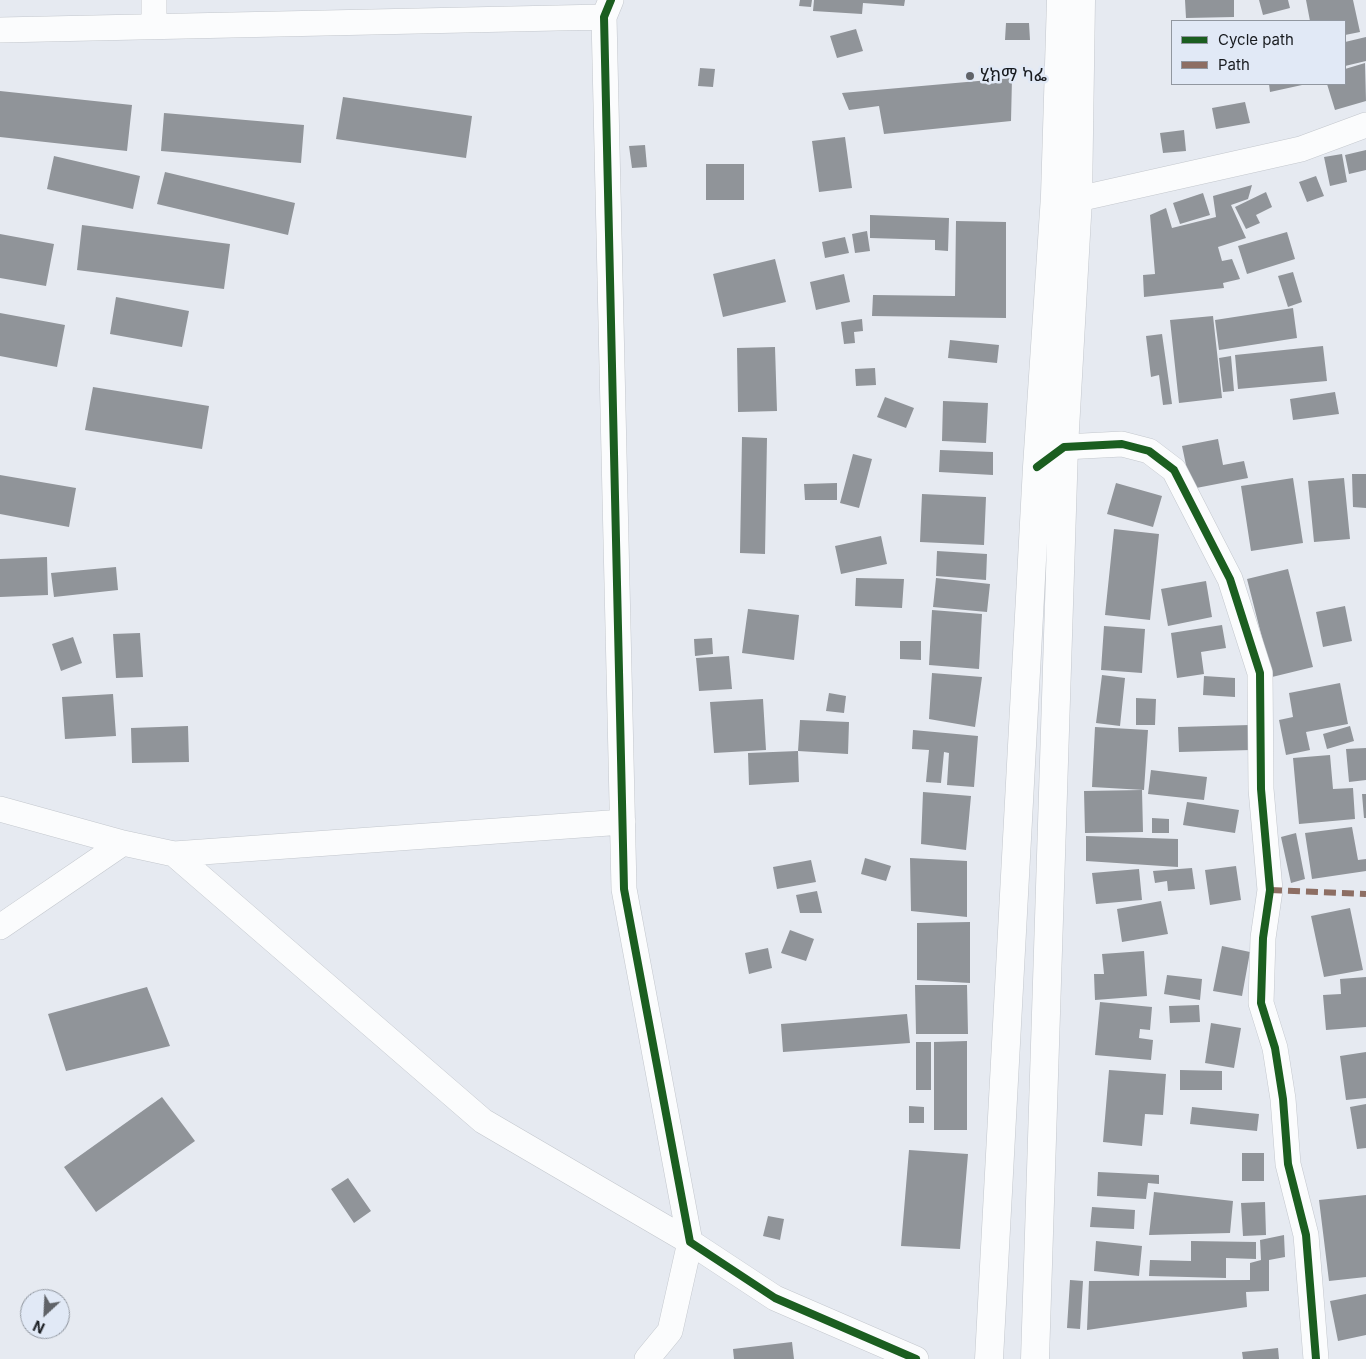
<!DOCTYPE html>
<meta charset="utf-8">
<style>
body{margin:0}
#map{position:relative;width:1366px;height:1359px;overflow:hidden;background:#e6eaf1;font-family:Inter,sans-serif}
canvas{display:block}
.legend{position:absolute;left:1171px;top:20px;width:175px;height:65px;box-sizing:border-box;background:#e1e9f6;border:1px solid #9197a0;margin:0;padding:6px 9px;list-style:none;font-size:15px;color:#181b1f}
.legend li{display:flex;align-items:center;gap:10px;height:25px}
.legend b{width:25px;border:1px solid #9197a0}
.north{position:absolute;left:20px;top:1289px;width:50px;height:50px;box-sizing:border-box;background:#e1e9f6;border:1px solid #9197a0;border-radius:50%;rotate:205deg;font-size:14px;font-weight:700;line-height:20px;text-align:center;color:#181b1f}
.north::after{content:'';display:block;margin:auto;width:18px;height:22px;background:#606368;clip-path:polygon(50% 0,100% 100%,50% 72%,0 100%)}
</style>
<div id="map">
<canvas width="1366" height="1359"></canvas>
<ul class="legend">
<li><b style="height:6px;background:#1b5e20"></b>Cycle path</li>
<li><b style="height:6px;background:#8d6e63"></b>Path</li>
</ul>
<div class="north">N</div>
</div>
<script>
const ctx = document.querySelector('canvas').getContext('2d');
ctx.lineJoin = 'round';
function fillPath(path, color) { ctx.fillStyle = color; ctx.fill(path, 'evenodd'); }
const toPath = rows => new Path2D(rows.map(r => 'M' + r).join(''));
function stroke(path, color, width, dash) { ctx.strokeStyle = color; ctx.lineWidth = width; ctx.lineCap = dash ? 'butt' : 'round'; ctx.setLineDash(dash || []); ctx.stroke(path); }
function label(font, color, halo, rows, align = 'center') {
  ctx.font = font + ' Inter,"Noto Sans Ethiopic",sans-serif'; ctx.lineWidth = 5; ctx.setLineDash([]); ctx.textBaseline = 'middle'; ctx.strokeStyle = halo; ctx.fillStyle = color; for (const [text, x, y, turn = 0] of rows) {
    ctx.save(); ctx.translate(x, y); ctx.rotate((+turn || 0) * Math.PI / 180); ctx.textAlign = isNaN(turn) ? turn : align; if (halo) ctx.strokeText(text, 0, 0); ctx.fillText(text, 0, 0); ctx.restore();
  }
}
fillPath(toPath([
 [800,0,812,0,811,7,799,6],
 [814,0,905,0,904,6,863,3,862,14,813,11],
 [1185,0,1234,0,1234,17,1186,18],
 [1259,0,1288,0,1290,8,1263,15],
 [1306,0,1353,0,1360,32,1345,35,1345,21,1310,21],
 [1006,23,1029,23,1030,40,1005,40],
 [856,29,863,51,837,58,830,36],
 [1366,37,1366,61,1345,66,1345,42],
 [1365,63,1366,101,1335,110,1327,84,1345,84,1345,69],
 [700,68,715,69,713,87,698,86],
 [1012,78,1011,121,884,134,879,106,849,110,842,93],
 [1269,84,1301,84,1302,85,1270,92],
 [0,91,132,105,127,151,0,137],
 [343,97,472,116,466,158,336,139],
 [1245,102,1250,123,1216,129,1212,108],
 [164,113,304,125,301,163,161,151],
 [1184,130,1186,151,1163,153,1160,133],
 [845,137,852,188,819,192,812,141],
 [645,145,647,167,632,168,629,146],
 [1366,150,1366,170,1349,174,1345,155],
 [1342,154,1347,182,1330,186,1324,157],
 [54,156,140,176,133,209,47,189],
 [706,164,744,164,744,200,706,200],
 [165,172,295,203,288,235,157,204],
 [1316,176,1324,196,1307,202,1299,182],
 [1252,185,1248,199,1231,205,1246,238,1218,247,1222,261,1232,259,1240,279,1223,283,1224,288,1144,297,1143,275,1155,274,1150,215,1166,208,1172,228,1216,217,1213,196],
 [1266,192,1272,207,1256,215,1260,223,1246,229,1235,207],
 [1203,193,1210,215,1180,224,1173,203],
 [870,215,949,218,948,251,935,250,935,240,870,238],
 [956,221,1006,222,1006,318,872,316,873,295,955,296],
 [82,225,230,244,224,289,77,270],
 [867,231,870,251,855,253,852,234],
 [1287,232,1295,259,1247,274,1238,246],
 [0,234,54,244,46,286,0,278],
 [845,237,849,253,825,258,822,242],
 [775,259,786,302,723,317,713,274],
 [1293,272,1302,302,1288,307,1278,276],
 [844,274,850,302,816,310,810,282],
 [116,297,189,311,182,347,110,334],
 [1293,308,1297,338,1219,350,1215,320],
 [0,313,65,325,57,367,0,356],
 [1213,316,1222,398,1179,403,1170,320],
 [862,319,863,331,854,332,855,343,844,344,841,322],
 [1162,334,1172,404,1163,405,1159,375,1151,377,1146,336],
 [950,340,999,345,997,363,948,358],
 [1323,346,1327,381,1238,389,1235,355],
 [775,347,777,411,738,412,737,348],
 [1231,356,1234,391,1223,392,1219,358],
 [875,368,876,385,856,386,855,369],
 [93,387,209,406,202,449,85,430],
 [1335,392,1339,414,1293,420,1290,399],
 [885,397,914,408,906,428,877,417],
 [943,401,988,403,986,443,942,441],
 [742,437,767,438,765,554,740,553],
 [1218,439,1223,465,1244,461,1248,478,1191,489,1182,446],
 [940,450,993,452,993,475,939,472],
 [853,454,872,459,859,508,840,503],
 [1352,474,1366,474,1366,508,1353,507],
 [0,475,76,488,69,527,0,514],
 [1293,478,1303,543,1251,551,1241,486],
 [1344,478,1350,539,1314,542,1308,481],
 [837,483,837,500,805,500,804,484],
 [1116,483,1162,496,1153,527,1107,514],
 [922,494,986,497,984,545,920,542],
 [1114,529,1159,534,1150,620,1105,615],
 [881,536,887,564,841,574,835,546],
 [937,551,987,554,986,580,936,576],
 [47,557,48,595,0,597,0,559],
 [116,567,118,590,54,597,51,573],
 [1288,569,1313,667,1272,677,1247,579],
 [856,578,904,579,902,608,855,606],
 [936,578,990,584,987,612,933,607],
 [1206,581,1212,617,1168,626,1161,589],
 [1345,606,1352,641,1323,647,1316,612],
 [748,609,799,615,794,660,742,653],
 [932,610,982,614,979,669,929,665],
 [1222,625,1226,648,1201,652,1204,674,1177,678,1171,633],
 [1104,626,1145,629,1142,673,1101,670],
 [140,633,143,677,116,678,113,634],
 [73,637,82,663,61,671,52,644],
 [712,638,713,654,695,656,694,639],
 [900,641,921,641,921,660,900,659],
 [729,656,732,689,699,691,696,658],
 [932,673,982,677,975,727,929,719],
 [1102,675,1125,678,1120,726,1096,723],
 [1204,676,1235,678,1235,697,1203,695],
 [1340,683,1348,724,1306,732,1310,750,1286,755,1279,720,1293,717,1289,693],
 [829,693,846,696,844,713,826,711],
 [113,694,116,736,65,739,62,697],
 [1136,698,1156,699,1155,725,1136,725],
 [763,699,766,750,714,753,710,702],
 [800,720,849,722,848,754,798,751],
 [1250,725,1251,750,1179,752,1178,727],
 [188,726,189,762,132,763,131,728],
 [1350,726,1354,741,1327,749,1323,734],
 [1095,727,1148,730,1144,790,1092,787],
 [913,730,978,736,974,787,947,785,949,753,944,752,941,783,926,782,929,750,912,749],
 [1366,748,1366,780,1349,782,1346,749],
 [798,751,799,782,749,785,748,753],
 [1330,755,1333,789,1353,788,1355,819,1299,824,1293,758],
 [1151,770,1207,777,1204,800,1148,794],
 [1142,790,1143,832,1085,833,1084,791],
 [923,792,971,796,966,850,921,844],
 [1362,794,1366,794,1366,818,1364,818],
 [1187,802,1239,810,1235,833,1183,825],
 [1152,818,1169,819,1169,833,1152,833],
 [1352,827,1358,860,1366,859,1366,871,1312,879,1305,833],
 [1296,833,1305,879,1291,883,1281,837],
 [1086,836,1178,839,1178,867,1086,861],
 [865,858,891,866,886,881,861,874],
 [910,858,967,861,967,917,911,911],
 [811,860,816,882,777,889,773,867],
 [1236,866,1241,900,1210,905,1205,870],
 [1192,868,1195,889,1168,891,1167,881,1155,883,1153,871],
 [1139,869,1142,900,1096,904,1092,873],
 [817,891,822,913,800,913,796,895],
 [1161,901,1168,934,1122,942,1117,909],
 [1350,908,1363,970,1324,977,1311,916],
 [970,922,970,983,917,980,917,923],
 [790,930,814,939,806,961,781,953],
 [1222,946,1250,952,1242,996,1213,991],
 [768,948,772,968,749,974,745,953],
 [1144,951,1147,996,1095,1000,1094,974,1104,974,1102,954],
 [1167,975,1202,979,1200,1000,1164,994],
 [1366,977,1366,1027,1326,1030,1323,995,1341,994,1340,979],
 [915,985,967,985,968,1034,916,1034],
 [147,987,170,1046,66,1071,48,1014],
 [1100,1002,1152,1007,1150,1030,1140,1029,1139,1038,1153,1040,1151,1060,1095,1055],
 [1199,1005,1200,1022,1170,1023,1169,1006],
 [907,1014,910,1043,783,1052,781,1024],
 [1211,1023,1241,1028,1234,1068,1205,1063],
 [967,1041,967,1130,934,1130,934,1042],
 [916,1042,931,1042,931,1090,916,1090],
 [1366,1052,1366,1098,1346,1100,1340,1056],
 [1109,1070,1166,1074,1163,1115,1145,1114,1142,1146,1103,1142],
 [1180,1070,1222,1071,1222,1090,1180,1090],
 [162,1097,195,1141,96,1212,64,1167],
 [1366,1104,1366,1148,1357,1149,1350,1107],
 [909,1106,924,1107,924,1123,909,1123],
 [1192,1107,1259,1114,1257,1131,1190,1124],
 [909,1150,968,1154,960,1249,901,1246],
 [1242,1153,1264,1153,1264,1181,1242,1181],
 [1098,1172,1159,1175,1159,1184,1148,1183,1146,1199,1097,1196],
 [348,1178,371,1211,354,1223,331,1189],
 [1154,1192,1233,1201,1230,1233,1149,1235],
 [1366,1195,1366,1277,1329,1281,1319,1200],
 [1265,1202,1266,1235,1243,1236,1241,1203],
 [1092,1207,1135,1210,1134,1229,1090,1227],
 [768,1216,784,1219,780,1240,763,1236],
 [1284,1235,1285,1257,1269,1260,1269,1291,1246,1292,1247,1307,1087,1330,1089,1281,1250,1280,1250,1263,1261,1260,1260,1240],
 [1096,1241,1142,1246,1139,1276,1094,1271],
 [1191,1241,1256,1242,1256,1259,1226,1258,1226,1278,1149,1276,1150,1260,1191,1261],
 [1070,1280,1083,1281,1080,1329,1067,1328],
 [1366,1294,1366,1335,1338,1341,1330,1301],
 [792,1342,794,1359,734,1359,733,1349],
 [1278,1348,1279,1359,1243,1359,1242,1352]
]), '#909499');
const minor = toPath([
 [611,0,604,17,624,889,690,1242,775,1298,916,1359],
 [154,26,154,0],
 [0,30,604,17],
 [1078,199,1301,149,1366,125],
 [1049,459,1064,447,1122,444,1149,451,1174,470,1230,579,1260,673,1261,789,1270,890,1263,938,1261,1003,1275,1048,1283,1099,1288,1164,1306,1235,1316,1359],
 [0,809,123,843],
 [174,854,623,822],
 [0,927,123,843,174,854,483,1121,690,1242,670,1331,647,1359]
]);
const secondary = toPath([
 [989,1359,1037,467,1055,196,1061,0],
 [1035,1359,1064,447,1078,199,1081,0]
]);
stroke(minor, '#c3c7cd', 26);
stroke(secondary, '#c3c7cd', 29);
stroke(minor, '#fbfcfd', 25);
stroke(secondary, '#fbfcfd', 28);
stroke(toPath([
 [1270,890,1366,894]
]), '#8d6e63', 6, [12, 6]);
stroke(toPath([
 [611,0,604,17,624,889,690,1242,775,1298,916,1359],
 [1037,467,1064,447,1122,444,1149,451,1174,470,1230,579,1260,673,1261,789,1270,890,1263,938,1261,1003,1275,1048,1283,1099,1288,1164,1306,1235,1316,1359]
]), '#1b5e20', 8);
for (const [x, y, r, color] of [
 [970,76,5,"#606368"]
]) { const dot = new Path2D(); dot.arc(x, y, r, 0, 2 * Math.PI); ctx.fillStyle = color; ctx.fill(dot); stroke(dot, '#e1e9f6', 2); }
label('18px', '#181b1f', '#e1e9f6', [
 ["ሂክማ ካፌ",980,76]
], 'left');
</script>
